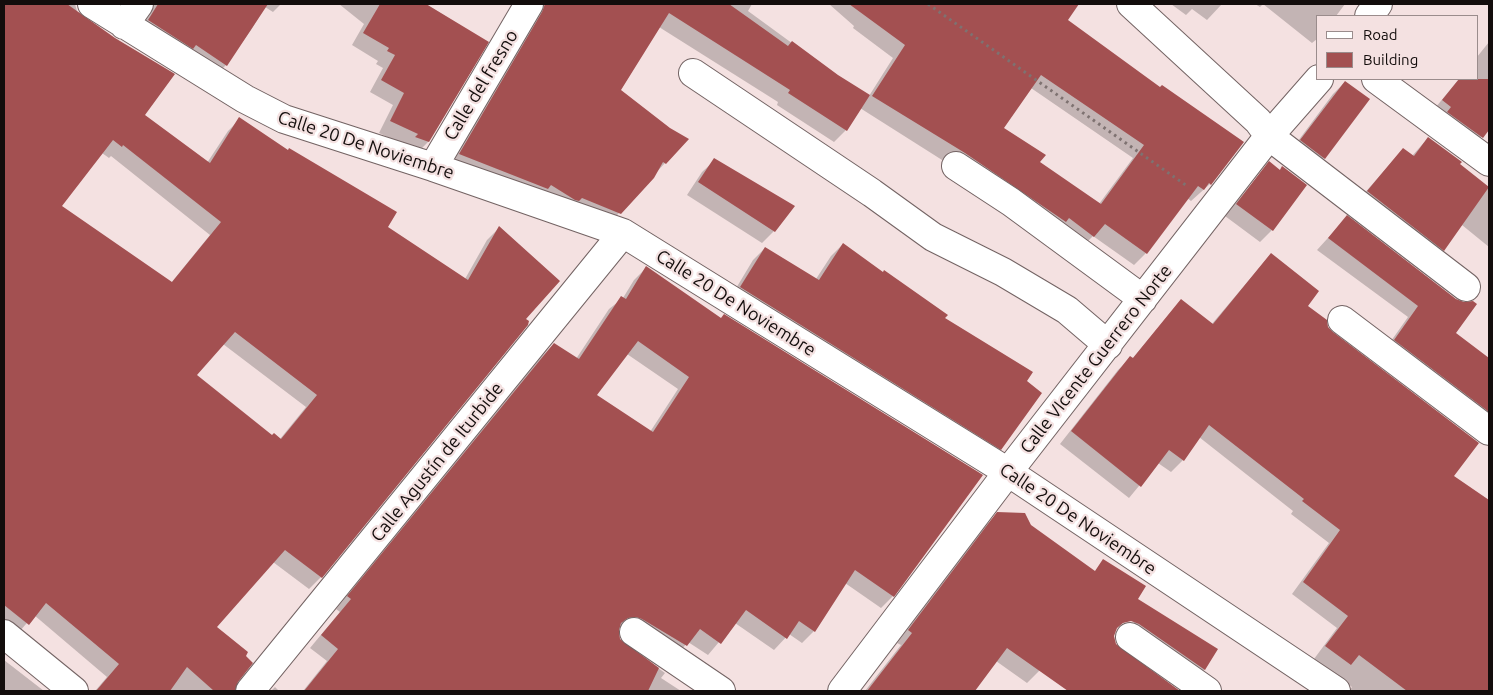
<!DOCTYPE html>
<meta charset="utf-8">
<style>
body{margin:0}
#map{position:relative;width:1493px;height:695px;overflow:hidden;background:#f4e1e1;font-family:Ubuntu,sans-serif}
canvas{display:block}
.frame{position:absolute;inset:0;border:5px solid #130d0c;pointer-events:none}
.legend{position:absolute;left:1316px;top:15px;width:162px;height:65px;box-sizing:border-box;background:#f4e1e1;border:1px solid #9a8c8c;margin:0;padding:6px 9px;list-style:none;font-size:15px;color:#130d0c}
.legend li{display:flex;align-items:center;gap:10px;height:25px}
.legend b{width:25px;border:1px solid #9a8c8c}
</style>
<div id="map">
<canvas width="1493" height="695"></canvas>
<div class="frame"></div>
<ul class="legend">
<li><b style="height:6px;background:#fff"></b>Road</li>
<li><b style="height:14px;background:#a35051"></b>Building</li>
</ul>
</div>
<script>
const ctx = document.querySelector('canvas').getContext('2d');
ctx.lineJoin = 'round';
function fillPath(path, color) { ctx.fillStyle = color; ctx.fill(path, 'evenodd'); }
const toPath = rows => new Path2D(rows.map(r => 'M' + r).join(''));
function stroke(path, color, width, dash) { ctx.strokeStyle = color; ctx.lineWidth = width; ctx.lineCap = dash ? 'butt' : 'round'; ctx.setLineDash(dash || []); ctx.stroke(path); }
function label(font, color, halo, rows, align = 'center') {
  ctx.font = font + ' Ubuntu,sans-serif'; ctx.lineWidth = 4.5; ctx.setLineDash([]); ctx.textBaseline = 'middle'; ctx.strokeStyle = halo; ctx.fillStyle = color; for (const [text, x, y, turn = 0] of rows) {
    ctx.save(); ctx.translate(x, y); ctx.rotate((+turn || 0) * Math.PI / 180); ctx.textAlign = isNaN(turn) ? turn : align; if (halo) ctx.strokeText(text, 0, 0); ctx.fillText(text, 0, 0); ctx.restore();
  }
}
fillPath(toPath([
 [4,4,75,4,77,11,143,115,207,163,228,131,240,119,386,227,465,279,487,240,499,228,524,319,321,577,309,589,273,562,215,627,234,691,95,691,107,677,34,615,11,641,4,637],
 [102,153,109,158,111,156,210,235,171,283,60,207],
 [223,344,306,407,280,439,272,437,195,375],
 [136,4,281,4,273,12,265,7,251,30,226,65,214,77,136,32],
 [339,4,426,4,487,42,428,142,416,154,407,146,379,133,393,105,370,92,383,68,376,64,378,61,352,45,364,24],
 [538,4,752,4,748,11,837,76,869,96,893,58,853,28,854,26,829,4,1077,4,1066,20,1210,184,1191,201,1187,198,1146,253,1134,265,1093,236,1081,248,860,108,846,130,834,142,777,105,778,102,659,27,620,91,665,163,607,226,448,166],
 [1031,88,1133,158,1099,204,1038,163,1002,128],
 [1171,4,1222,4,1207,20,1192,9,1186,15],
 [1255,4,1345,4,1336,16,1317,16,1317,39,1312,43,1263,4,1260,7],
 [1489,42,1489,128,1470,149,1431,113,1459,79,1477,79,1477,57],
 [1345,82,1368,99,1324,158,1312,171,1289,153,1333,94],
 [1428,138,1489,189,1489,247,1462,225,1432,261,1356,203,1403,149,1412,156],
 [715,160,774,231,762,243,687,195,702,172],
 [1269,163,1279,171,1282,167,1272,230,1260,242,1225,216],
 [1347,217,1456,300,1454,333,1489,359,1489,432,1384,351,1408,317,1317,250],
 [843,244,1026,381,1000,449,988,461,729,300,753,260,765,248,816,279,831,256],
 [1271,254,1307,306,1453,476,1489,502,1489,691,1349,691,1352,687,1314,659,1337,628,1292,594,1329,543,1291,514,1293,511,1199,437,1183,460,1171,472,1158,463,1129,498,1060,444,1118,370,1130,358,1132,359,1181,300,1211,325],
 [646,268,893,596,881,608,845,583,814,631,802,643,789,634,774,650,735,623,708,655,688,642,673,659,623,628,618,629,619,640,665,673,661,678,681,691,303,691,327,661,310,648,340,612,336,609,542,356,554,344,576,359,609,309,623,298,634,280],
 [627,354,678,389,650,432,595,396],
 [998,513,1030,526,1109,582,1039,671,1027,683,996,661,973,691,865,691,901,645,897,643,985,526],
 [1136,619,1217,649,1204,670,1192,682,1125,636],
 [1119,649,1176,691,1087,691,1107,661],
 [4,660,44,691,4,691],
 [275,687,279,691,271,691]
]), '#0003');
fillPath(toPath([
 [4,4,67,4,115,38,175,74,145,115,210,163,239,117,288,150,289,148,397,212,388,227,468,280,499,226,560,281,526,319,529,321,528,325,322,578,285,550,217,627,248,652,246,656,253,663,238,682,235,691,214,691,187,667,170,691,96,691,119,664,46,603,29,625,4,605],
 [113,140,122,147,123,145,221,222,172,282,62,206],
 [235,332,317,395,281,439,274,433,272,435,197,375],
 [158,4,268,4,227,66,196,45,193,49,148,20],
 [380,4,426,4,489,42,429,142,415,137,418,134,390,121,404,93,381,80,395,55,387,51,389,48,363,33],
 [545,4,729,4,788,46,792,41,838,75,870,95,847,131,788,93,790,90,669,13,621,90,670,128,689,139,666,164,663,162,654,178,621,214,582,198,579,201,575,200,551,185,548,189,459,154,542,12],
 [849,4,1079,4,1068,20,1160,87,1162,85,1244,142,1211,185,1209,183,1204,190,1198,186,1147,254,1105,224,1094,237,1069,218,1066,222,965,153,872,96,905,45],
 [1041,75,1144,145,1101,204,1040,162,1046,155,1004,128],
 [1459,79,1489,79,1489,130,1483,138,1447,112,1451,107,1442,100],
 [1345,81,1370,99,1325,159,1300,140],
 [1428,137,1462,162,1460,164,1489,187,1444,251,1367,191,1403,148,1414,156],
 [714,158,795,206,775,232,698,182],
 [1269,161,1280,170,1282,166,1307,185,1273,231,1236,204],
 [1347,215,1456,299,1464,302,1473,301,1477,304,1456,333,1489,358,1489,412,1394,340,1418,306,1328,238],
 [843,243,883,272,884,270,948,315,945,318,1033,372,1027,381,1042,393,1001,450,740,287,765,247,819,280],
 [1271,253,1319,291,1308,306,1327,320,1328,327,1333,332,1479,443,1454,476,1489,500,1489,691,1407,691,1359,655,1351,665,1325,646,1348,616,1303,582,1340,530,1302,501,1304,499,1209,425,1184,461,1169,450,1141,487,1071,431,1130,356,1133,358,1181,299,1213,324],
 [646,266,721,318,724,314,983,475,894,597,855,570,815,632,799,621,787,639,746,610,721,644,700,629,687,646,642,619,636,617,628,618,621,623,619,630,620,639,659,668,648,691,304,691,338,649,321,635,351,599,347,596,554,343,579,359,621,296,626,299],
 [638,341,689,377,653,432,597,395],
 [997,512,1025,513,1031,525,1095,571,1103,559,1146,586,1138,599,1218,649,1205,670,1139,624,1131,621,1123,623,1117,628,1114,636,1116,644,1180,691,1068,691,1007,648,975,691,867,691,912,633,908,630]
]), '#a35051');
const minor = toPath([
 [92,4,245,99,284,119,433,167,623,233,1008,472,1336,691],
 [1131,4,1258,121,1269,136,1466,287],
 [1369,16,1378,4],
 [124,25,139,4],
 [693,73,872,193,933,237,1003,272,1067,310,1108,345],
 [1376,79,1489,162],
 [956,166,1011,202,1143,299],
 [433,167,529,4],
 [1342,320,1489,431],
 [634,632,721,691],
 [4,634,74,691],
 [1130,637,1207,691],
 [250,691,623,233],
 [842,691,1008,472,1269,136,1319,79]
]);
stroke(minor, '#736363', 30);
stroke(toPath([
 [928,4,1187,186]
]), '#7e7271', 3, [2.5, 4]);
stroke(minor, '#fff', 28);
label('18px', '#130d0c', '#f4e1e1', [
 ["Calle del fresno",481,85,-59],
 ["Calle 20 De Noviembre",366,145,18],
 ["Calle 20 De Noviembre",736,303,32],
 ["Calle VIcente Guerrero Norte",1096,359,-52],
 ["Calle Agustín de Iturbide",437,462,-51],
 ["Calle 20 De Noviembre",1078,519,34]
]);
</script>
